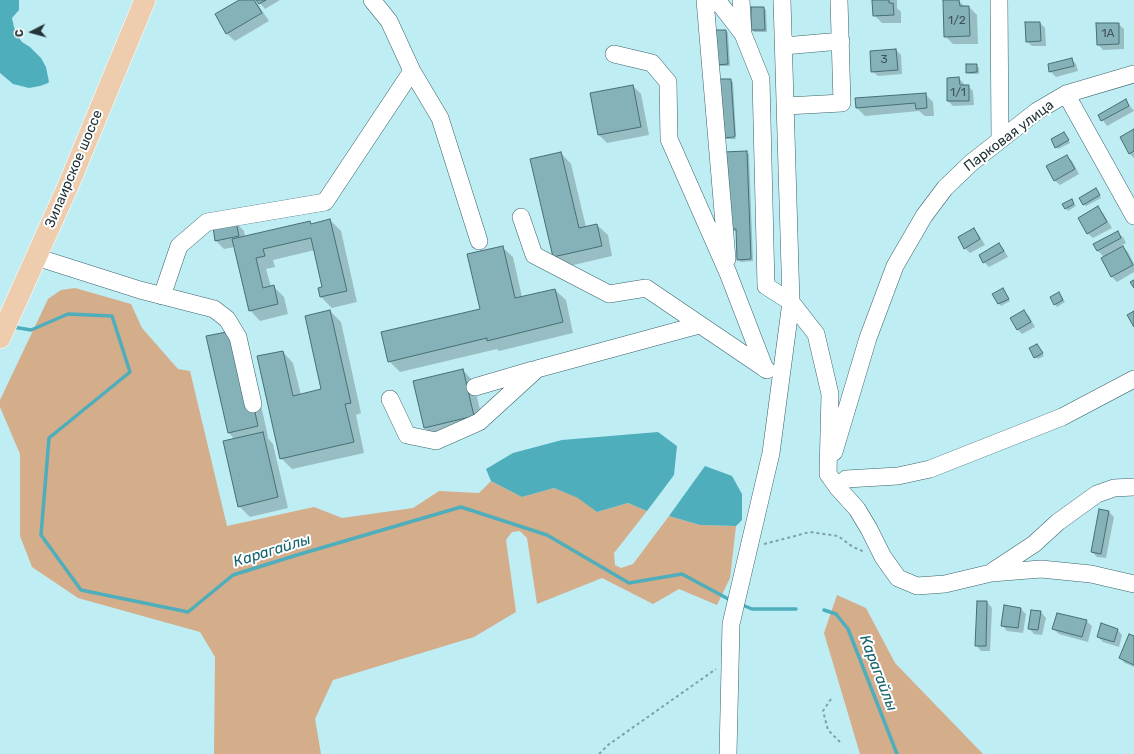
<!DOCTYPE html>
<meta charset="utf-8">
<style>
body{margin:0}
#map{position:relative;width:1134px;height:754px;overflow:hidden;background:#bfedf4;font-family:Rubik,sans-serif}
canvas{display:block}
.north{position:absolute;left:12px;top:12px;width:40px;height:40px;-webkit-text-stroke:3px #fff;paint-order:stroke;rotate:264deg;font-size:11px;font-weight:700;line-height:16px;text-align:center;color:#233538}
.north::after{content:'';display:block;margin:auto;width:14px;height:18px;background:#233538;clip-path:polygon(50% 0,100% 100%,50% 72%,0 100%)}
</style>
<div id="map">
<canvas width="1134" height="754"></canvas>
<div class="north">С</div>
</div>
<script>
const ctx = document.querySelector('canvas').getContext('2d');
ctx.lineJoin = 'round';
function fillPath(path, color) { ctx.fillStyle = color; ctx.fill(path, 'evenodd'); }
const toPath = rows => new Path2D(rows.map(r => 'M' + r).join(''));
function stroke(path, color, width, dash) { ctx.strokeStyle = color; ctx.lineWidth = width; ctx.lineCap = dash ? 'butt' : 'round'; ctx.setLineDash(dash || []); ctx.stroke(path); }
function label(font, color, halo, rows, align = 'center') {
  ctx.font = font + ' Rubik,sans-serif'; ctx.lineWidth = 4; ctx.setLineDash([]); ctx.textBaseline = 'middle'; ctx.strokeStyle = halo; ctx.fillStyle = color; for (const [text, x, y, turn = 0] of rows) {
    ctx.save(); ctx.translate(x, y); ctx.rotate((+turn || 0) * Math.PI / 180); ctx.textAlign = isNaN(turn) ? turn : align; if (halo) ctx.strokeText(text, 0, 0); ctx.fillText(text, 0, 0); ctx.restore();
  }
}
fillPath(toPath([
 [75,288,131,304,142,328,178,369,190,371,227,526,314,507,342,518,413,508,439,491,479,493,491,481,522,497,554,488,579,498,597,512,628,503,647,511,614,553,615,565,621,568,633,564,669,516,700,525,736,526,730,578,717,605,679,589,653,604,602,578,537,604,527,538,520,531,512,532,506,540,516,612,474,637,333,680,315,719,321,754,214,754,215,657,200,632,78,598,32,567,20,536,20,454,0,407,0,400,48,299,61,290],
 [837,595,866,608,895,663,983,754,860,754,824,633]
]), '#d4ad8a');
fillPath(toPath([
 [0,0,19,0,19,10,12,18,14,27,17,35,22,42,30,47,41,58,46,67,49,82,48,83,40,86,29,88,13,84,0,73],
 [658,432,677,446,674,475,647,511,628,503,597,512,578,498,554,488,522,497,491,481,486,469,513,453,562,440],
 [705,466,732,476,742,494,742,520,736,526,700,525,669,516]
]), '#4faebc');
fillPath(toPath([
 [241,0,255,0,269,21,235,41,227,34,216,15],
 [257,0,280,0,265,9],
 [873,0,897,0,897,8,901,12,901,23,882,23,874,15],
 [959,1,965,7,969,7,977,15,978,44,953,44,945,36],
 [764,8,766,10,767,32,754,32,752,30],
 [1040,23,1045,28,1046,46,1032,46,1027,41],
 [1118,24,1124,29,1124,49,1103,50,1098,44],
 [726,31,728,33,730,66,720,66,718,64],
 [896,50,901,55,902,74,878,76,872,71],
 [1071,59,1076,64,1078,71,1056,77,1050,71],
 [976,65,979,68,979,74,969,74,967,72],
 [959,78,964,84,964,86,968,86,973,91,974,105,953,106,948,101],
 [730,80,733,82,736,136,724,136],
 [633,86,641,94,649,135,607,143,599,135,591,94],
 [925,94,933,102,934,116,925,116,919,111,865,116,857,108],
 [1126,101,1134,111,1107,126,1099,115],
 [1134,131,1134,158,1130,154],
 [1064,133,1070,143,1058,149,1056,147],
 [725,138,736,138,736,139,726,139],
 [746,152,749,154,753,261,741,262,738,259,737,231,730,231],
 [561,153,571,164,586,227,597,225,608,235,612,256,565,267,554,257],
 [1067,156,1072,161,1079,174,1060,185,1054,180],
 [1098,192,1101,198,1086,206,1083,204],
 [1071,200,1076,206,1068,211,1066,208],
 [1098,208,1103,213,1112,228,1093,238,1087,233],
 [330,220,341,231,357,302,332,308,321,297,319,289,324,288,315,250,273,260,275,267,266,269,271,287,273,286,284,297,288,314,260,321,250,310,235,247,224,249,216,241,214,228,236,223,244,231,245,237,310,222,313,225],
 [974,229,979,235,985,245,970,253,965,248],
 [1117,232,1123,237,1126,243,1121,246,1128,252,1134,264,1134,272,1117,282,1112,277,1102,258,1104,257,1098,251,1095,245],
 [999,244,1004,250,1008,257,989,267,984,262,980,255],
 [502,247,513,257,522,297,555,290,566,300,573,333,499,351,497,349,400,372,389,361,481,309],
 [1005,292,1010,301,1001,306,994,295],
 [1059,293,1065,302,1057,307,1055,304],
 [330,311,341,322,361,413,356,415,364,453,292,469,281,458,283,352,293,363,301,395,322,390],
 [1024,311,1029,316,1035,327,1022,334,1017,329],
 [247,341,268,437,267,437,273,444,288,508,250,517,239,506,235,440,229,433],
 [1037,345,1044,356,1038,359,1035,357],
 [463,370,473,381,484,426,435,438,425,428],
 [1109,512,1114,517,1106,558,1097,557,1092,552],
 [987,602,992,608,990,651,981,651,976,645],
 [1021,609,1026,614,1023,633,1007,631,1002,625],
 [1041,612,1046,618,1042,635,1034,634,1029,628],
 [1086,621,1092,626,1088,642,1059,634,1053,629],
 [1117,629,1122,635,1119,647,1103,642,1098,637],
 [1134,637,1134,667,1125,663,1120,658]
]), '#0003');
stroke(toPath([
 [13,327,31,330,68,314,112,316,130,372,49,438,41,535,81,590,188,612,233,575,297,555,461,507,547,535,629,583,682,574,732,601],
 [740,604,752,609,796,609],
 [824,610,836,614,848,629,897,754]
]), '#4faebc', 3.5);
const building = toPath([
 [239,0,254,0,262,13,226,34,215,14,239,0],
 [256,0,266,0,259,4,256,0],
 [872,0,889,0,889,3,893,3,894,15,873,16,872,0],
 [943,0,959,0,960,6,969,6,970,36,944,37,943,0],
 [751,7,764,7,765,30,751,30,751,7],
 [1025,22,1040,22,1041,41,1026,42,1025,22],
 [1096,23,1119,23,1119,44,1097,45,1096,23],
 [715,30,726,30,728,64,717,65,715,30],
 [896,49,898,70,871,72,870,51,896,49],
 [1072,58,1074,66,1049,72,1048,64,1072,58],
 [966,64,977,64,977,72,966,73,966,64],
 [959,77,960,85,969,85,969,101,947,101,947,78,959,77],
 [718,79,731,79,735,137,722,138,718,79],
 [633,85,641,127,598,135,590,93,633,85],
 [926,93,927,108,916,109,915,103,856,108,855,98,926,93],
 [1126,99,1129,106,1101,121,1098,115,1126,99],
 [1134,129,1134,151,1129,154,1120,137,1134,129],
 [1064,132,1069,140,1055,148,1051,139,1064,132],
 [747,151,751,259,737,260,736,229,727,229,724,152,747,151],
 [561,152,579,228,597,224,602,246,553,257,530,159,561,152],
 [1067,155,1075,169,1054,181,1046,166,1067,155],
 [1096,188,1100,195,1083,205,1079,198,1096,188],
 [1072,199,1074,204,1065,209,1062,204,1072,199],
 [1098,206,1107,222,1087,234,1078,218,1098,206],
 [330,219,347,291,320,297,318,288,322,287,311,238,263,249,265,256,256,258,263,288,274,285,278,304,249,311,232,239,310,221,311,224,330,219],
 [236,222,239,236,215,241,213,227,236,222],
 [974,228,980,239,964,249,958,237,974,228],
 [1118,231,1121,238,1097,251,1093,244,1118,231],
 [999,243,1004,251,983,263,979,255,999,243],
 [503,246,515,298,555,289,563,322,487,341,487,338,388,362,381,332,480,309,467,254,503,246],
 [1123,246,1133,265,1111,277,1101,258,1123,246],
 [1134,280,1134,288,1130,282,1134,280],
 [1003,288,1009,299,998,304,992,294,1003,288],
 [1059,292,1063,300,1054,305,1050,297,1059,292],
 [330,310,351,403,345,404,354,442,280,459,257,356,283,351,293,396,321,389,305,316,330,310],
 [1024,310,1031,322,1017,330,1010,318,1024,310],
 [1134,311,1134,327,1127,315,1134,311],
 [237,330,258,426,228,433,206,336,237,330],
 [1037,344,1043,353,1034,358,1029,348,1037,344],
 [463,369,474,416,424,428,413,381,463,369],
 [263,432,278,497,238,507,223,441,263,432],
 [1099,509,1109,511,1101,554,1091,552,1099,509],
 [977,601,987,601,986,646,975,646,977,601],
 [1004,605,1021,608,1018,628,1001,626,1004,605],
 [1031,610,1041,611,1038,630,1028,629,1031,610],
 [1057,613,1087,620,1082,637,1052,629,1057,613],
 [1101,623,1118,629,1114,642,1097,637,1101,623],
 [1129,634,1134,636,1134,665,1119,658,1129,634]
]);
fillPath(building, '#85b1b8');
stroke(building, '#456f75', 1);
const minor = toPath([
 [372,0,389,21,412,71,440,118,479,241],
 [705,0,727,259],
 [717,0,743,34,761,79,766,286,791,302,816,334,830,394,828,474,838,488,857,509,869,529,883,557,898,578,917,586,945,584,991,573,1041,569,1091,574,1134,584],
 [741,0,743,34],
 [999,0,1000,139],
 [784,46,841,41],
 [614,54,652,63,668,82,669,139,728,273,765,369],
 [1066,94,1134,216],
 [786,106,842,103,839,0],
 [521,217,534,255,609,294,646,288,767,370],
 [36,257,140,290,214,309,227,319,238,337,253,404],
 [162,296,179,246,207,222,325,202,412,71],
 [475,387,533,370],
 [390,399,407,435,436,441,479,422,537,369,699,325],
 [834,452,868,338,895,266,924,216,945,188,971,163,1037,111,1066,94,1134,74],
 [838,488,846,479,898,476,930,469,1062,417,1134,379],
 [993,571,1034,544,1058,522,1097,494,1114,488,1134,487],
 [728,754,731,624,771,453,791,302,782,0]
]);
const major = toPath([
 [0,338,68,186,145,0]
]);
stroke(minor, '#39636a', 18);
stroke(major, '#fff', 22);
stroke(toPath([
 [764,544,810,532,838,536,853,547,865,552],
 [831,699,823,711,828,730,840,742],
 [599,754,608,745,716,669]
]), '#7ea0a6', 2, [3, 3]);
stroke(minor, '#fff', 17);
stroke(major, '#eecdae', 21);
label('12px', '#3c5458', null, [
 ["1/2",957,21],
 ["1А",1108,34],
 ["3",884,60],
 ["1/1",958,93]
]);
label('14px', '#233538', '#fff', [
 ["Парковая улица",1009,136,-37],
 ["Зилаирское шоссе",74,169,-67]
]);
label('italic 15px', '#14636d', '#fff', [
 ["Карагайлы",272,551,-17],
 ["Карагайлы",878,673,69]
]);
</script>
